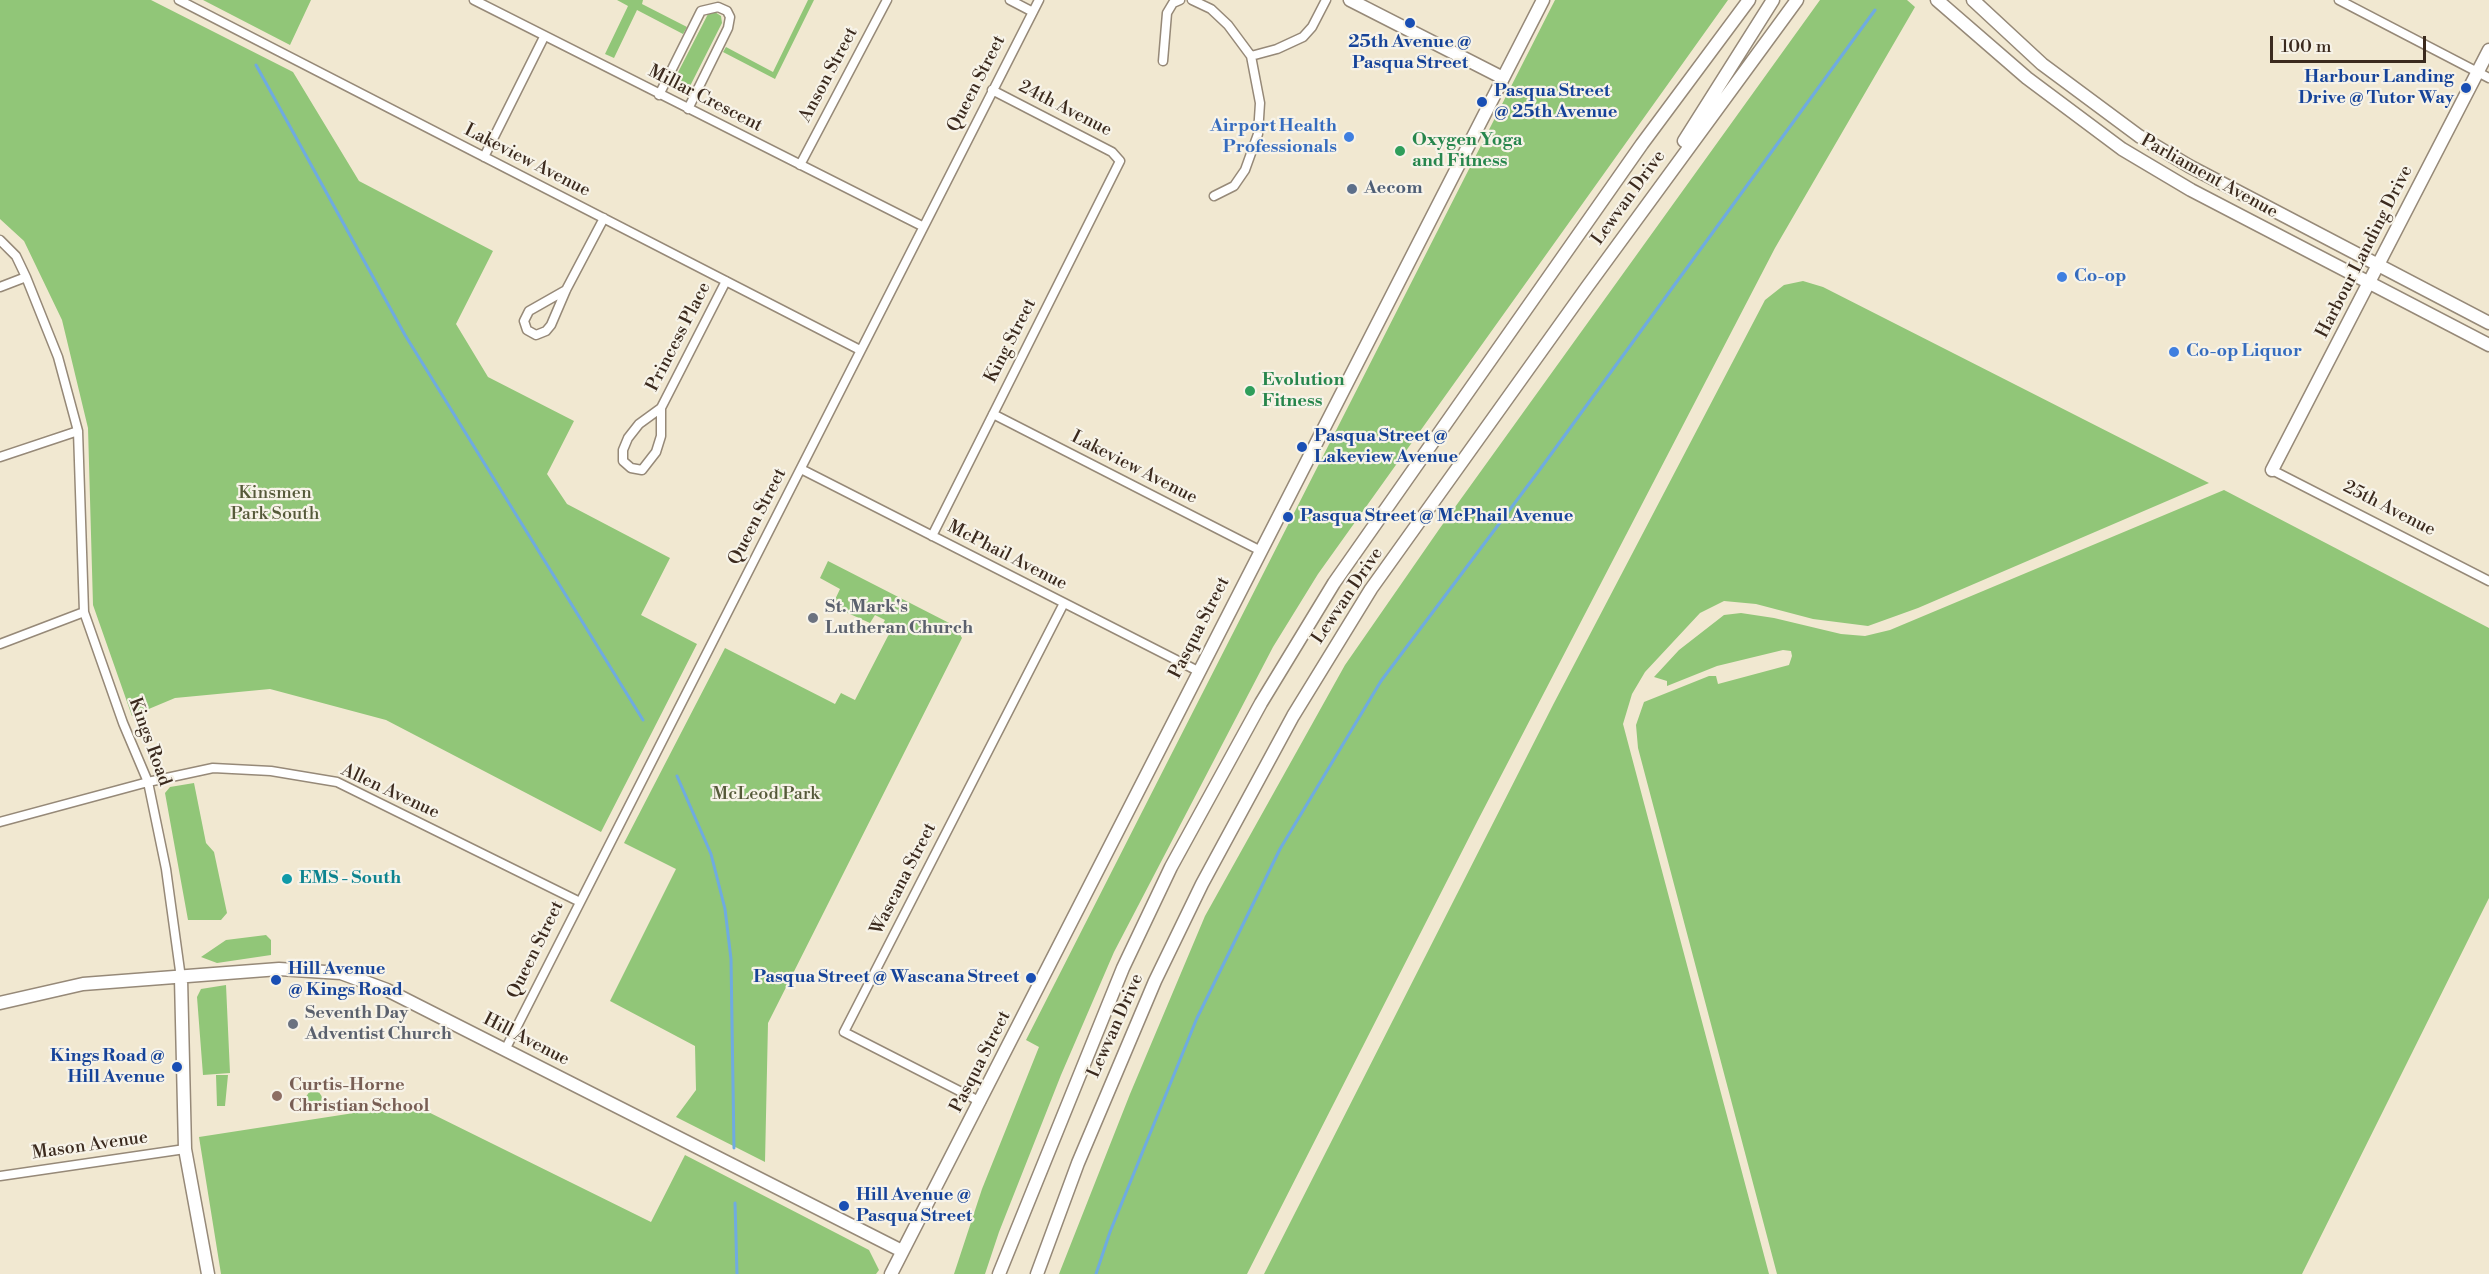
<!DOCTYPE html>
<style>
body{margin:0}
#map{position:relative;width:2489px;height:1274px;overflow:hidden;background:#f1e8d1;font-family:"Libre Bodoni",serif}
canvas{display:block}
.scale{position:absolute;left:2270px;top:36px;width:156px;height:27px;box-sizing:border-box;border:3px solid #3b2a1e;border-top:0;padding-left:8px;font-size:18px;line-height:21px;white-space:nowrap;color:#3b2a1e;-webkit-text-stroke:4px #f7f3e8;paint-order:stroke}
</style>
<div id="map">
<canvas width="2489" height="1274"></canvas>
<div class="scale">100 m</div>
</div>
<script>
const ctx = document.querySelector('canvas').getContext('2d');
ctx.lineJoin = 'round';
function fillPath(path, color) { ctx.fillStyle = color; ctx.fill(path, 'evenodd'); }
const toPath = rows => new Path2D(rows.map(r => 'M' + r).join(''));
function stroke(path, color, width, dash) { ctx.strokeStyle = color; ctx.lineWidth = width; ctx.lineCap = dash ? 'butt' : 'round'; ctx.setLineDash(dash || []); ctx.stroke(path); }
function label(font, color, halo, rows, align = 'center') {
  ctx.font = font + ' "Libre Bodoni",serif'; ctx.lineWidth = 4.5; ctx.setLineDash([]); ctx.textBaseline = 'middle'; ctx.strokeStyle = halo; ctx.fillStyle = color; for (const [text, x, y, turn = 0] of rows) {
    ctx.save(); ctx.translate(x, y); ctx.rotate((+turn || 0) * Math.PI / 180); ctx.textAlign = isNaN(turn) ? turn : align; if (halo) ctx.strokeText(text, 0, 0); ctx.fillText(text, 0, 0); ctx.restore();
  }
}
fillPath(toPath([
 [0,0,151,0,293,72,359,181,493,251,456,324,488,377,574,421,547,474,567,504,670,558,641,615,697,644,601,832,386,720,270,689,175,698,132,716,93,605,88,428,62,320,24,241,0,219],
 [203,0,311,0,290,45],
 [617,0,643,0,642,4,687,27,683,34,637,10,614,58,605,54,628,6],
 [808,0,814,0,775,79,723,52,726,47,773,72],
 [1555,0,1728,0,1318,574,1273,647,1114,952,1061,1075,999,1232,985,1274,954,1274,982,1189,1039,1047,1026,1040],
 [1820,0,1907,0,1915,7,1775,248,1478,820,1247,1274,1059,1274,1130,1094,1205,916,1345,665,1440,528],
 [715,12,721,16,722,23,686,94,671,86,708,14],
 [1803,281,1823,287,2209,483,1918,608,1868,626,1813,619,1756,604,1724,601,1700,613,1645,672,1632,694,1623,724,1769,1274,1264,1274,1554,703,1765,300,1784,285],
 [2224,490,2489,628,2489,898,2302,1274,1777,1274,1638,748,1636,725,1644,702,1709,676,1716,676,1718,684,1789,665,1792,656,1791,651,1783,650,1717,666,1667,686,1667,681,1654,677,1679,650,1724,615,1741,613,1774,618,1841,634,1865,636,1890,630],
 [828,561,955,626,962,638,768,1023,765,1162,676,1117,696,1090,695,1046,610,1001,676,869,624,843,725,648,835,704,841,693,855,700,889,634,880,629,885,620,875,615,870,623,832,606,840,589,820,578],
 [194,783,206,843,214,852,227,913,221,920,188,920,165,793,170,787],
 [266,935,271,940,271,955,217,963,201,957,226,940],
 [226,985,230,1073,203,1075,197,997,201,989],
 [216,1075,228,1075,225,1106,217,1106],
 '306 1099a8 8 0 1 1 16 0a8 8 0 1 1-16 0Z',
 [412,1104,651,1222,685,1155,869,1250,879,1270,876,1274,221,1274,199,1137]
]), '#91c678');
stroke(toPath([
 [256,65,405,335,643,720],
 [677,776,711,854,725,909,731,959,734,1148],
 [735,1203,737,1274],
 [1096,1274,1110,1232,1197,1018,1280,849,1381,681,1538,472,1875,10]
]), '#6fabe0', 3);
const street = toPath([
 [179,0,860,350],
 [474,0,922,226],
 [1010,0,1033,12],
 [1192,0,1211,9,1228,25,1251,56,1260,103,1258,134,1245,170,1234,186,1214,196],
 [2339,0,2489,78],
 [1251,56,1277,49,1303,37,1312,27,1326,0],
 [1163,61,1167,13,1173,3,1180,0],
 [659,95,701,11,718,7,727,11,730,17,728,28,688,109],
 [484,157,544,37],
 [800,165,887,0],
 [0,240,16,256,26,277,58,357,78,431,84,612,123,723,148,782,166,869,181,978],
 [0,287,26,277],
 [566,290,529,311,524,321,527,330,536,335,546,331,551,325,566,290,604,218],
 [661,408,661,436,656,452,642,470,631,468,623,461,623,450,628,438,639,424,661,408,726,281],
 [993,414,1261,551],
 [0,457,78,431],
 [801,469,1198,671],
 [2272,470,2489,581],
 [932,536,1120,161,1112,152,992,90],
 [0,644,84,612],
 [0,822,148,782,213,768,271,771,337,782,578,901],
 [505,1050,1039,0],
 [981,1102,844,1032,1064,603],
 [0,1176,185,1149]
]);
const secondary = toPath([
 [1350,0,1503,78],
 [1937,0,2027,78,2122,149,2191,190,2489,345],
 [1973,0,2042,64,2139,136,2189,166,2489,323],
 [1684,141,1773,0],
 [2272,470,2489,50],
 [181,978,185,1149,208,1274],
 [0,1003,83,984,279,969,341,973,387,990,902,1251],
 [891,1274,1543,0],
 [999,1274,1123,968,1171,867,1261,703,1334,583,1642,144,1749,0],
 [1037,1274,1078,1163,1155,981,1202,884,1293,716,1371,589,1587,287,1797,0]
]);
stroke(street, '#968978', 11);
stroke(secondary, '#968978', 15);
stroke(street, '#fff', 8);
stroke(secondary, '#fff', 12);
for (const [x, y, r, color] of [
 [1410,23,6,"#1a4fb4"],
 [2466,88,6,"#1a4fb4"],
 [1482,102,6,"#1a4fb4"],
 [1349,137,6,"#3f7fe0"],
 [1400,151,6,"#2e9e5b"],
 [1352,189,6,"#5c6f8a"],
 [2062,277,6,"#3f7fe0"],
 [2174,352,6,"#3f7fe0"],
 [1250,391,6,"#2e9e5b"],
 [1302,447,6,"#1a4fb4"],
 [1288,517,6,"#1a4fb4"],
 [813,618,6,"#6b7280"],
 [287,879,6,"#0f9aa8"],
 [1031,978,6,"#1a4fb4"],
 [276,980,6,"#1a4fb4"],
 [293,1024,6,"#6b7280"],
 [177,1067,6,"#1a4fb4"],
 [277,1096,6,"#8d6e63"],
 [844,1206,6,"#1a4fb4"]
]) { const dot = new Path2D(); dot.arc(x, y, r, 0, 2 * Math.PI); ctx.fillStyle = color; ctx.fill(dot); stroke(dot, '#f7f3e8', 2); }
label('bold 18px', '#164399', '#f7f3e8', [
 ["25th Avenue @",1410,43,"center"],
 ["Pasqua Street",1410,64,"center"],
 ["Harbour Landing",2454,78,"right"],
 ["Drive @ Tutor Way",2454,99,"right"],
 ["Pasqua Street",1494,92],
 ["@ 25th Avenue",1494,113],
 ["Pasqua Street @",1314,437],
 ["Lakeview Avenue",1314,458],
 ["Pasqua Street @ McPhail Avenue",1300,517],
 ["Hill Avenue",288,970],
 ["@ Kings Road",288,991],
 ["Pasqua Street @ Wascana Street",1019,978,"right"],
 ["Kings Road @",165,1057,"right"],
 ["Hill Avenue",165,1078,"right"],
 ["Hill Avenue @",856,1196],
 ["Pasqua Street",856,1217]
], 'left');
label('18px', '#3b2a1e', '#f7f3e8', [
 ["Anson Street",829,75,-62],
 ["Queen Street",977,84,-63],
 ["Millar Crescent",705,99,27],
 ["24th Avenue",1065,109,27],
 ["Lakeview Avenue",527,161,27],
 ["Parliament Avenue",2209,177,29],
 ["Lewvan Drive",1629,198,-54],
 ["Harbour Landing Drive",2365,252,-63],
 ["Princess Place",679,337,-63],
 ["King Street",1011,341,-63],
 ["Lakeview Avenue",1134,468,27],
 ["25th Avenue",2389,509,27],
 ["Queen Street",758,517,-63],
 ["McPhail Avenue",1007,556,27],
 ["Lewvan Drive",1348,596,-56],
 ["Pasqua Street",1200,628,-63],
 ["Kings Road",149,742,70],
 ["Allen Avenue",390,792,25],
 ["Wascana Street",904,879,-63],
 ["Queen Street",536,950,-64],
 ["Lewvan Drive",1116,1026,-66],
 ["Hill Avenue",526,1040,27],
 ["Pasqua Street",981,1062,-63],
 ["Mason Avenue",90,1146,-8]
]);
label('bold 18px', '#366cbe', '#f7f3e8', [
 ["Airport Health",1337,127,"right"],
 ["Professionals",1337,148,"right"],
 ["Co-op",2074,277],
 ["Co-op Liquor",2186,352]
], 'left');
label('bold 18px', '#27864d', '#f7f3e8', [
 ["Oxygen Yoga",1412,141],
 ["and Fitness",1412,162],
 ["Evolution",1262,381],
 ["Fitness",1262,402]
], 'left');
label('bold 18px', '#4e5e75', '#f7f3e8', [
 ["Aecom",1364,189]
], 'left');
label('18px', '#555939', '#f7f3e8', [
 ["Kinsmen",275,494],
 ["Park South",275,515],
 ["McLeod Park",766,795]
]);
label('bold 18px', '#5b616d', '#f7f3e8', [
 ["St. Mark's",825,608],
 ["Lutheran Church",825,629],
 ["Seventh Day",305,1014],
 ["Adventist Church",305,1035]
], 'left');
label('bold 18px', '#0d838f', '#f7f3e8', [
 ["EMS - South",299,879]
], 'left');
label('bold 18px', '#785e54', '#f7f3e8', [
 ["Curtis-Horne",289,1086],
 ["Christian School",289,1107]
], 'left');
</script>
